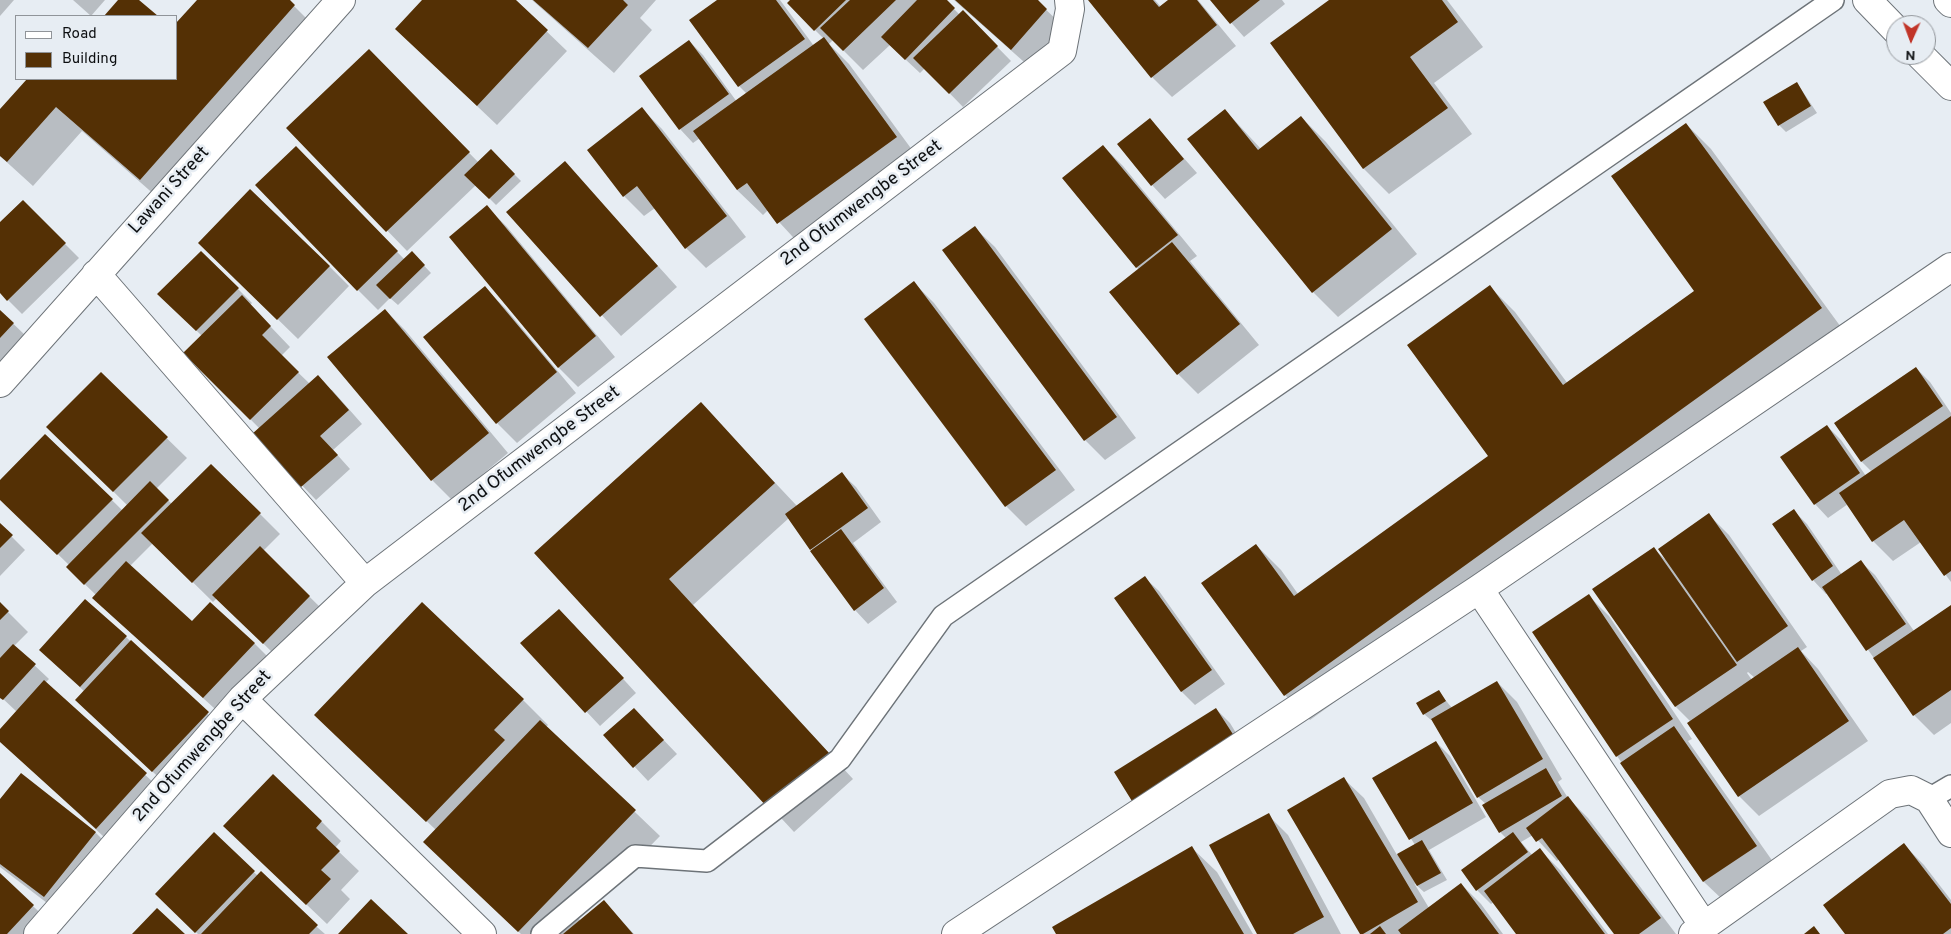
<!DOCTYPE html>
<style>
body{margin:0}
#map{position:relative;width:1951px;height:934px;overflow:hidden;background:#e7edf3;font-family:Overpass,sans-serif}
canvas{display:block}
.legend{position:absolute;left:15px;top:15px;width:162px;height:65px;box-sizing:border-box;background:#e7edf3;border:1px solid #909499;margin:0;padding:6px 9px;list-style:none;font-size:15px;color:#0d0f11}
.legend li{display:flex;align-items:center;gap:10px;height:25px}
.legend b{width:25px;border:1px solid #909499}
.north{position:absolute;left:1886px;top:15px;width:50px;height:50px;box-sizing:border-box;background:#e7edf3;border:1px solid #909499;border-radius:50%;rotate:182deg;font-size:14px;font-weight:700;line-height:20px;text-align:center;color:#0d0f11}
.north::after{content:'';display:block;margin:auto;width:18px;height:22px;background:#c13428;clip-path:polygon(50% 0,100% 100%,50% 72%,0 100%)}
</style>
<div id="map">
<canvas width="1951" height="934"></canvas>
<ul class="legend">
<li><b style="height:6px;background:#fff"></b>Road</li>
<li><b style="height:14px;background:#543005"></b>Building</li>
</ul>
<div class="north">N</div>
</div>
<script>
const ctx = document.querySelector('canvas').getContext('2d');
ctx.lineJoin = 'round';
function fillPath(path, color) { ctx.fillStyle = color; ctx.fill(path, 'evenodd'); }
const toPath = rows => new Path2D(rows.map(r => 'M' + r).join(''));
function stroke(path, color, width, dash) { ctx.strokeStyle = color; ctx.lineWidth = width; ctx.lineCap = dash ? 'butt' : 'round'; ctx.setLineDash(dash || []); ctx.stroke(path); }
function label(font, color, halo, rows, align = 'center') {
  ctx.font = font + ' Overpass,sans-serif'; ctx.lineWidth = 5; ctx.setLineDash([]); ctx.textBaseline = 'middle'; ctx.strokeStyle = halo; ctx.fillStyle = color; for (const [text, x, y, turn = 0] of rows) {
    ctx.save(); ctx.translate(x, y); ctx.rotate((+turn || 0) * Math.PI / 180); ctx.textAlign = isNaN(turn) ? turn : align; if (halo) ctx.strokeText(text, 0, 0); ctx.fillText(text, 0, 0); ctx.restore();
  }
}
fillPath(toPath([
 [0,0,14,0,0,16],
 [73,0,105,0,91,16],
 [120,0,137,0,156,16,105,16],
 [198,0,288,0,319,31,165,204,82,131,33,186,0,156,0,111,29,79,176,79],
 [424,0,514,0,567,51,497,125,396,29],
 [532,0,656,0,640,18,652,30,614,73],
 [719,0,780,0,814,46,824,39,788,3,792,0,945,0,960,15,963,12,1011,61,963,107,925,68,920,73,890,45,863,70,833,40,829,44,849,64,921,162,803,248,768,210,763,215,737,190,700,138,693,143,680,129,689,41,703,55,737,102,747,94,739,86],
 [954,0,1036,0,1066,29,1032,69],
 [1089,0,1155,0,1161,7,1170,0,1198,0,1236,46,1172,97,1152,77],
 [1211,0,1282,0,1285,4,1244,37],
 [1331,0,1447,0,1483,47,1434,83,1472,134,1389,194,1364,169,1271,43],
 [389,71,479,163,491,151,521,181,496,205,476,185,407,251,288,128],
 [1797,83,1817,113,1786,132,1779,125],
 [642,109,662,129,746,237,706,268,686,248,655,208,644,216,624,196,589,150],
 [1225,110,1261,149,1301,117,1326,142,1417,254,1338,317,1313,292],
 [1150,120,1197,173,1165,199,1152,185],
 [1686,124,1711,149,1846,334,1310,720,1285,695,1256,545,1281,570,1298,594,1490,456,1490,287,1515,312,1568,384,1696,291],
 [1103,146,1123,166,1197,256,1190,261,1259,345,1198,394,1178,374,1139,270,1064,178],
 [565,163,677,287,621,336,508,213],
 [316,168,405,260,412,253,431,273,398,305,390,298,378,310,358,290],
 [22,201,79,258,22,314,0,292,0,223],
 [487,207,507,227,615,357,578,387,558,367],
 [975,228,995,247,1136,438,1105,460,1085,440,944,250],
 [201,252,252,303,250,305,290,347,281,356,310,384,332,390,362,424,333,450,350,469,316,500,254,435,260,429,185,353,202,336,159,294],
 [220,263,329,266,349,286,298,339],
 [914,283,934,303,1075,490,1026,526,1006,506,865,319],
 [485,288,505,308,576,393,517,443,497,423],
 [385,310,405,330,508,453,452,500,432,480],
 [0,311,27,337,0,366],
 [1916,368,1930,382,1951,413,1951,582,1921,542,1893,561,1873,541,1848,504,1828,518,1815,504,1827,426,1841,440,1866,476,1872,472,1862,462,1835,424],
 [101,374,187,458,156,489,172,504,211,465,280,534,263,551,323,610,277,657,217,598,213,602,153,543,130,566,192,623,254,643,274,663,224,717,113,617,93,597,96,595,67,567,69,565,0,498,0,482,46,435,123,511,128,506,48,427],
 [701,404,797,506,842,474,856,487,881,522,853,543,897,602,868,624,855,610,789,518,693,605,853,779,794,832,536,553],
 [1793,510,1807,524,1842,575,1861,562,1875,575,1914,631,1951,606,1951,723,1934,735,1914,715,1828,593,1826,594,1813,580],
 [1709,515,1729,535,1807,647,1801,651,1818,669,1868,741,1759,816,1739,796,1691,722,1676,707,1594,590,1654,549,1665,559],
 [1748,672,1755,678,1752,680,1747,673],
 [0,525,25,550,0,576],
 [1145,578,1159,591,1225,684,1195,705,1181,691],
 [1589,596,1609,616,1692,739,1688,741,1776,866,1724,901,1704,882,1617,756],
 [0,604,28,632,14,646,49,679,45,683,166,794,116,848,0,741,0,731,17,712,0,696],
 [422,604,523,700,548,725,546,727,660,836,579,919,581,921,604,902,634,934,521,934,450,867,436,830,341,740],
 [573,624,636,693,600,726,522,643],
 [126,637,228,733,173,791,77,700,85,692,54,663],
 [1497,682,1517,702,1562,779,1558,782,1568,798,1588,818,1676,934,1616,934,1559,859,1557,861,1533,835,1521,842,1533,856,1540,850,1560,870,1608,934,1518,934,1494,902,1491,904,1477,890,1462,870,1506,838,1500,832,1486,804,1478,797,1433,719,1431,720,1424,714,1438,691,1452,708],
 [634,709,677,754,648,781,605,735],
 [1216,709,1230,723,1250,756,1150,818],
 [1436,742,1450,756,1486,817,1429,850,1447,880,1424,892,1414,883,1429,908,1461,884,1481,904,1503,934,1362,934,1344,779,1364,798,1397,855,1415,845,1374,778],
 [0,801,95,832,115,852,64,916,0,867],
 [1268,815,1288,835,1341,934,1258,934],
 [322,822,341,841,335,848,359,871,341,890,350,899,327,924,245,846],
 [214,834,258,876,325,934,198,934,170,908],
 [1904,845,1924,865,1951,900,1951,934,1847,934],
 [1191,847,1217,872,1253,934,1058,934],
 [0,875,53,925,45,934,0,934]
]), '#0003');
fillPath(toPath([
 [118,0,139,0,158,16,104,16],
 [197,0,290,0,295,5,140,180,56,107,7,162,0,156,0,109,27,79,176,79,176,23],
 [422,0,516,0,548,30,477,106,395,29],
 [533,0,623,0,628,5,588,48],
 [717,0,776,0,805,39,738,87,689,20],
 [790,0,846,0,814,31,787,3],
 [850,0,896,0,843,51,820,28],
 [917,0,947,0,955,8,905,60,881,37],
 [955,0,1038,0,1047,9,1011,50],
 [1088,0,1153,0,1159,7,1168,0,1197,0,1217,25,1151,78],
 [1210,0,1260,0,1230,24],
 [1329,0,1442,0,1458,22,1410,57,1448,108,1363,169,1270,43],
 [963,10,998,46,949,94,913,58],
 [824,37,897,137,777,224,747,183,737,190,693,131],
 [689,40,729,94,679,130,639,76],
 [369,49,470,152,386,232,286,128],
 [1797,82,1811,106,1778,126,1763,102],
 [642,107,727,216,685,249,637,186,623,197,587,150],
 [1225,109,1258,150,1301,116,1392,229,1312,293,1187,139],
 [1150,118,1184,159,1151,186,1117,144],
 [1686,123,1822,308,1284,696,1201,583,1256,544,1294,596,1488,456,1407,345,1490,285,1563,385,1694,291,1611,176],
 [1103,145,1178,235,1136,268,1062,178],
 [296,146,398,251,357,291,255,185],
 [491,149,515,174,489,199,464,175],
 [565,161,658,266,600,317,506,212],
 [250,189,330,266,277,320,198,243],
 [23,200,66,243,7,301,0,293,0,222],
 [487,205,596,336,558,368,449,237],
 [975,226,1117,417,1084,441,942,250],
 [1172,242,1240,324,1177,375,1109,292],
 [201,251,239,288,196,331,157,294],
 [412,251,425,265,390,299,376,285],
 [914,281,1056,470,1005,507,864,319],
 [485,286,557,372,496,424,423,337],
 [242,295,271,326,262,335,299,372,250,420,183,353],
 [385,309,489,433,431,481,327,357],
 [0,310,14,323,0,338],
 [1916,367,1943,406,1861,462,1834,423],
 [101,372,168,437,113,492,46,427],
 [318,375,349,410,320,436,338,455,301,487,252,434],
 [701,402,775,483,669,579,829,753,768,808,534,553],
 [1951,416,1951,571,1944,576,1904,520,1872,542,1839,493],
 [1827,425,1860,473,1814,505,1780,457],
 [45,434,113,499,57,555,0,500,0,480],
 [211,464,261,513,192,583,141,533],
 [842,472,868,508,810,550,785,514],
 [150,481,169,500,84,585,66,567],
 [1794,509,1833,566,1812,581,1772,524],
 [1709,513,1788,626,1737,662,1658,549],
 [0,523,13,535,0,548],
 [841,529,884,588,854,611,810,551],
 [260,546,310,596,263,644,212,595],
 [1654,547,1737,665,1675,707,1592,589],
 [1861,560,1906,624,1866,651,1822,587],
 [126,561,192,621,210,602,255,643,203,698,92,598],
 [1145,576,1212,670,1181,692,1114,598],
 [1589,594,1673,719,1616,757,1532,632],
 [85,599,127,636,80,687,39,650],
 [0,602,9,611,0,620],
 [422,602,524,699,494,730,505,740,426,822,314,715],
 [1951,605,1951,690,1913,716,1873,658],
 [559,609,624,678,585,713,520,643],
 [131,640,209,712,152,772,75,700],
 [13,644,36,664,3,700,0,698,0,658],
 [1798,647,1849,721,1738,797,1687,723],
 [44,680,147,773,96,829,0,742,0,729],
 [1497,681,1543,759,1477,798,1431,719],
 [1439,690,1446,701,1423,715,1416,703],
 [634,708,664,740,633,768,603,735],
 [1216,708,1238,742,1135,806,1114,772],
 [540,720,636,810,518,932,423,842],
 [1674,726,1757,846,1703,882,1620,763],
 [1436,741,1473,803,1409,840,1372,778],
 [1546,768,1562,796,1499,833,1482,805],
 [21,773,96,832,44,897,0,864,0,799],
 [273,774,322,821,316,828,340,851,321,870,331,879,306,905,223,826],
 [1344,777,1418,902,1363,934,1360,934,1287,810],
 [1568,796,1661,918,1639,934,1614,934,1542,838,1536,842,1526,828],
 [1269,813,1324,917,1293,934,1257,934,1209,845],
 [214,832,255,871,195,933,155,894],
 [1513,832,1528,852,1476,891,1461,870],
 [1422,840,1441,873,1417,886,1397,854],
 [1904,843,1951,904,1951,928,1943,934,1845,934,1823,905],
 [1192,846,1244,934,1056,934,1052,927],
 [1540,848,1605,934,1516,934,1484,891],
 [261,871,318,925,309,934,201,934],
 [0,873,34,905,7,934,0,934],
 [1461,883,1499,934,1401,934,1398,930],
 [371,899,408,934,338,934],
 [604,900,633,934,563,934],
 [157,908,185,934,132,934],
 [1380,926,1386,934,1370,934],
 [1814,926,1820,934,1804,934]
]), '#543005');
const lane = toPath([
 [1929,799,1951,786],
 [542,934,635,856,707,861,840,759,943,616,1833,0]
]);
const street = toPath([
 [96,274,365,583],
 [0,383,341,0],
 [1479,589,1704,926],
 [242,699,482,934],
 [38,934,242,699,365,583,1062,51,1070,9,1069,0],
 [956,934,1479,589,1951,267],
 [1693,934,1890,794,1911,790,1929,799,1951,833]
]);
const highway = toPath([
 [1867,0,1896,30],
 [1948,0,1951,3],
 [1920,55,1951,86]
]);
stroke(lane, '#6d7378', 24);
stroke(street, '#6d7378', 30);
stroke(highway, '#6d7378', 30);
stroke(lane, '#fff', 21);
stroke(street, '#fff', 28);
stroke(highway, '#fff', 28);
label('18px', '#0d0f11', '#e7edf3', [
 ["Lawani Street",170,191,-48],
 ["2nd Ofumwengbe Street",862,204,-37],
 ["2nd Ofumwengbe Street",540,450,-37],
 ["2nd Ofumwengbe Street",203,747,-48]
]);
</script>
